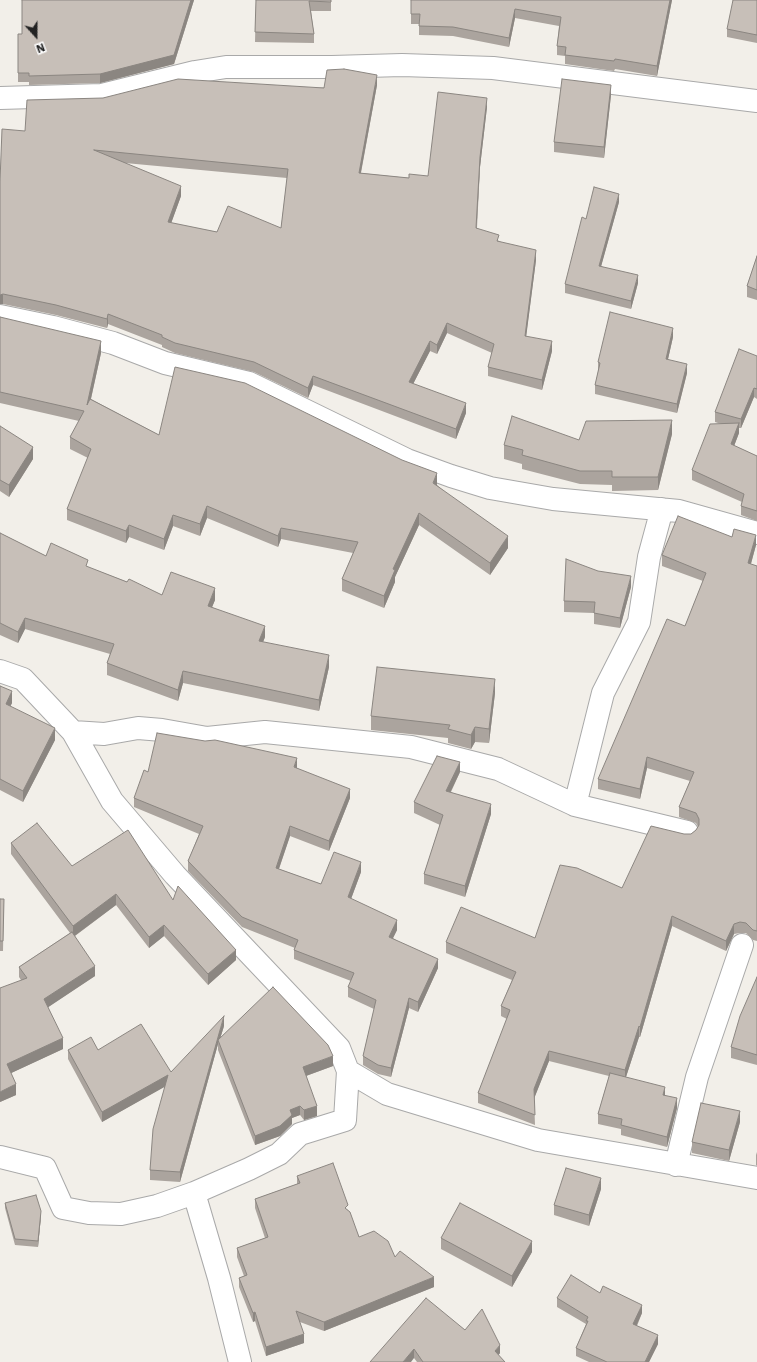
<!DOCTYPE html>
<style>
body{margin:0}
#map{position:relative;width:757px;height:1362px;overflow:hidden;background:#f2efe9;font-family:"Work Sans",sans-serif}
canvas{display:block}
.north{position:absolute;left:16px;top:16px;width:40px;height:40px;-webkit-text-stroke:3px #fff;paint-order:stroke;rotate:159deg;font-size:11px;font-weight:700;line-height:16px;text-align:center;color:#222}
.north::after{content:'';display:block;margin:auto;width:14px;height:18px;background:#222;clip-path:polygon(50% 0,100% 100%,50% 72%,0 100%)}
</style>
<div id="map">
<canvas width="757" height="1362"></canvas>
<div class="north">N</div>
</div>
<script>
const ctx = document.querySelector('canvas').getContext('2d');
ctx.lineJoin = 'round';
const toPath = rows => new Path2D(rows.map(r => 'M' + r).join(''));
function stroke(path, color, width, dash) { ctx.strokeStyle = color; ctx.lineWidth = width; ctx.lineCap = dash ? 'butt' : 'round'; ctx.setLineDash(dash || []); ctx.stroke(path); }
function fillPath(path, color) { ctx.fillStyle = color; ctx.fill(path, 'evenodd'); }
const minor = toPath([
 [0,98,102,95,195,72,226,67,332,67,402,65,493,68,757,101],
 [0,316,53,327,113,343,165,363,249,383,407,460,451,476,490,488,553,499,679,511,757,533],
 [0,671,23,679,73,732,112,801,175,875,339,1048,348,1071,387,1094,538,1140,757,1178],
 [73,732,104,734,138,728,162,730,207,738,265,732,411,747,498,769,575,805,687,832],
 [575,805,603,693,639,622,649,557,662,509],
 [0,1157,45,1168,63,1208,89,1213,121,1214,157,1206,194,1193,249,1169,279,1154,300,1134,345,1120,348,1071],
 [676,1165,697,1077,742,945],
 [194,1193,219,1278,240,1362]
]);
stroke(minor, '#a9a9a9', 24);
stroke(minor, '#fff', 22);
fillPath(toPath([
 [22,0,194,0,174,64,100,83,29,85,29,82,18,82,18,34,22,34],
 [256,0,331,0,331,11,311,11,314,34,314,43,255,42],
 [411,0,672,0,657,76,615,69,614,71,565,64,565,56,557,55,557,46,559,26,515,18,509,47,453,36,419,35,419,24,411,24],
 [757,0,757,43,727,37,727,29],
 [377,85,361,173,409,178,428,176,487,107,480,167,477,228,499,241,536,260,526,336,552,351,542,390,488,376,488,367,492,353,447,333,437,354,430,351,413,384,466,413,456,439,313,385,308,398,254,372,175,353,162,347,162,345,108,324,107,328,56,315,3,304,0,304,25,131,103,98],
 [125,163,287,178,281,228,217,232,171,223,181,196],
 [611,95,604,158,554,152,554,142],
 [619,202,601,266,638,283,631,309,565,293,565,284,586,219],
 [757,256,757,300,747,297,747,286],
 [0,317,101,353,91,399,159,435,437,484,437,485,508,548,490,575,419,525,395,577,395,582,384,608,342,591,342,579,353,553,281,539,278,547,207,518,200,536,173,526,164,550,129,537,126,543,67,520,67,509,88,458,70,449,70,437,79,421,0,403],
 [673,337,668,359,687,373,677,413,595,394,595,385,598,372,598,362],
 [757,356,757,399,754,397,741,428,739,428,739,433,734,446,757,456,757,521,741,515,741,506,742,502,692,480,692,470,721,424,715,422,715,412],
 [0,426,33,459,9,497,0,491],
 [672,434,658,490,612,491,612,485,580,484,522,469,522,464,504,459,504,445],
 [0,533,46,556,88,567,162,595,215,600,212,607,265,637,263,642,329,667,319,711,183,683,178,701,107,675,107,663,110,654,25,629,18,643,0,635],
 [732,537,756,545,751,564,757,566,757,941,753,940,746,933,740,933,734,934,726,951,672,926,640,1037,639,1037,626,1077,665,1095,677,1108,667,1147,621,1135,621,1129,598,1124,598,1114,609,1076,549,1061,534,1098,535,1125,478,1103,478,1093,507,1019,501,1016,501,1006,512,980,446,953,446,942,535,938,622,888,684,834,691,834,696,830,698,827,696,823,679,817,679,807,690,781,647,768,640,799,598,789,598,779,685,626,703,581,662,566,662,555],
 [631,587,620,628,594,624,594,613,564,612,564,601],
 [0,686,12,703,10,706,55,740,23,802,0,790],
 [495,693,489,743,475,742,471,749,448,743,448,738,371,730,371,716],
 [297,768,350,798,329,851,290,836,279,869,321,884,361,872,351,899,397,930,393,938,438,968,418,1012,409,1008,391,1077,378,1074,363,1065,363,1056,374,1009,348,997,348,987,351,981,294,959,294,950,295,948,242,927,188,871,188,861,199,834,134,807,134,798,148,772],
 [460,772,451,792,491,814,465,897,424,884,424,874,440,825,414,813,414,802],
 [11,843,72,866,173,900,236,960,208,985,164,936,149,948,116,905,75,936,95,976,48,1007,63,1049,11,1073,16,1095,0,1102,21,980,19,977,19,967,70,933,11,854],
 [0,899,4,899,3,951,0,951],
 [757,977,757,1065,731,1058,731,1047],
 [224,1026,220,1039,333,1066,306,1076,317,1116,304,1120,300,1115,292,1118,292,1124,280,1136,255,1145,218,1050,218,1044,180,1182,150,1180,150,1170,165,1086,102,1122,68,1059,68,1050,98,1050,171,1072],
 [740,1122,729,1161,692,1153,692,1142],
 [757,1152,757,1166,756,1165,756,1155],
 [297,1176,348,1210,359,1237,395,1257,434,1287,324,1331,300,1322,304,1343,266,1356,255,1321,253,1322,239,1287,239,1278,244,1276,237,1257,237,1248,265,1238,255,1208,255,1199,297,1184],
 [601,1189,589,1226,554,1215,554,1205],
 [5,1203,41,1216,38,1247,15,1245,5,1208],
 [441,1238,532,1252,512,1287,441,1249],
 [600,1293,642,1313,637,1326,658,1344,649,1362,589,1362,576,1356,576,1348,586,1324,557,1307,557,1298],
 [465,1330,500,1353,498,1355,505,1362,417,1362,414,1358,370,1362]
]), '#aba49e');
fillPath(toPath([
 [191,0,194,0,174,64,100,83,100,74],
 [670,0,672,0,657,76,657,66],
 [515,9,515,18,509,47,509,38],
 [377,75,377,85,359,182,359,173],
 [611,85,611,95,604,158,604,147],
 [487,98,487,107,480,167,476,238,480,157],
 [181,186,181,196,168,232,168,222],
 [619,194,619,202,599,274,599,266],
 [536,250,536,260,525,346,525,336],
 [638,275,638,283,631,309,631,301],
 [3,294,3,304,0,304,0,295],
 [108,314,108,324,107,328,107,319],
 [447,323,447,333,437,354,437,345],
 [673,328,673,337,666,368,666,359],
 [101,341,101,353,87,416,87,405],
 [430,341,430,351,409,392,409,382],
 [552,341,552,351,542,390,542,380],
 [687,364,687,373,677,413,677,404],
 [313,376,313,385,308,398,308,388],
 [754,388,754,397,741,428,741,419],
 [466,403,466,413,456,439,456,429],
 [672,420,672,434,658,490,658,477],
 [739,423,739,433,731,454,731,444],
 [33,447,33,459,9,497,9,485],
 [437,473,437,484,433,494,433,483],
 [207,506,207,518,200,536,200,524],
 [419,513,419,525,395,577,395,582,384,608,384,596,393,569],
 [173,515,173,526,164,550,164,539],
 [129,525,129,537,126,543,126,531],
 [281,528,281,539,278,547,278,536],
 [756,535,756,545,748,574,748,563],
 [508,536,508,548,490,575,490,563],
 [631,576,631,587,620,628,620,618],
 [215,588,215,600,208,617,208,606],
 [25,618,25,629,18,643,18,632],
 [265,626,265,637,259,652,259,641],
 [329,655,329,667,319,711,319,700],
 [183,671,183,683,178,701,178,690],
 [495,679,495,693,489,743,489,729],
 [12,691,12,703,6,716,6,704],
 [475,727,475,742,471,749,471,735],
 [55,728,55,740,23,802,23,791],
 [647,757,647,768,640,799,640,789],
 [297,758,297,768,294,777,294,767],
 [460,762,460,772,446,801,446,791],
 [350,789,350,798,329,851,329,841],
 [491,804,491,814,465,897,465,886],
 [290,826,290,836,276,877,276,868],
 [361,862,361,872,348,907,348,897],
 [116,894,116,905,73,937,73,926],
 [672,916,672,926,640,1037,640,1027],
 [397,920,397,930,389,946,389,937],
 [734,924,734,934,726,951,726,941],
 [164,925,164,936,149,948,149,937],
 [236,950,236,960,208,985,208,974],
 [438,959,438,968,418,1012,418,1002],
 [95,966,95,976,44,1010,44,999],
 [409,998,409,1008,391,1077,391,1068],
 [224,1016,224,1026,219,1042,218,1040,218,1044,180,1182,180,1172],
 [639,1026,639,1037,625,1080,625,1070],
 [63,1038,63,1049,7,1075,7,1064],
 [549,1051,549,1061,534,1099,534,1089],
 [333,1056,333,1066,303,1077,303,1067],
 [168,1075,168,1085,102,1122,102,1112],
 [16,1084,16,1095,0,1102,0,1092],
 [665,1087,665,1097,663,1095],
 [677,1098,677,1108,667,1147,667,1137],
 [300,1106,300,1115,292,1118,292,1124,280,1136,255,1145,255,1136,290,1110],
 [317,1106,317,1116,304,1120,304,1110],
 [740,1111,740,1122,729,1161,729,1150],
 [601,1178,601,1189,589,1226,589,1215],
 [41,1211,41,1216,38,1247,38,1241],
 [532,1241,532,1252,512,1287,512,1276],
 [434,1277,434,1287,324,1331,324,1322],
 [642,1305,642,1313,633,1333,633,1324],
 [255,1312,255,1321,253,1322,253,1313],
 [304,1334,304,1343,266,1356,266,1347],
 [658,1335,658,1344,649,1362,645,1362],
 [500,1345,500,1353,495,1360,495,1351],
 [414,1349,414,1358,411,1362,403,1362]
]), '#8b8681');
const building = toPath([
 [22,0,191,0,174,55,100,74,29,76,29,73,18,73,18,34,22,34,22,0],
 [256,0,331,0,331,2,309,1,314,34,255,32,256,0],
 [411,0,670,0,657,66,615,59,614,61,565,55,566,47,557,46,561,17,515,9,509,38,453,27,419,26,420,14,411,14,411,0],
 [733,0,757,0,757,35,727,29,733,0],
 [344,69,377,75,359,173,409,178,409,174,428,176,438,92,487,98,480,157,476,228,499,235,497,241,536,250,525,336,552,341,542,380,488,367,494,344,447,323,437,345,430,341,409,382,466,403,456,429,313,376,308,388,254,362,175,343,162,337,162,335,108,314,107,319,56,305,3,294,0,295,0,181,2,129,25,131,27,100,103,98,178,79,324,88,327,70,344,69],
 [94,150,288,169,281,228,228,206,217,232,168,222,181,186,94,150],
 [562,79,611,85,604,147,554,142,562,79],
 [594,187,619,194,599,266,638,275,631,301,565,284,582,217,586,219,594,187],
 [757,256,757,290,747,286,757,256],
 [610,312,673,328,666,359,687,364,677,404,595,385,600,363,598,362,610,312],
 [0,317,101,341,87,405,90,399,159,435,175,367,245,383,402,460,437,473,433,483,508,536,490,563,419,513,393,569,395,570,384,596,342,579,358,542,281,528,278,536,207,506,200,524,173,515,164,539,129,525,126,531,67,509,91,449,70,437,84,411,0,392,0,317],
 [739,349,757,356,757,389,754,388,741,419,715,412,739,349],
 [512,416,579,440,586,421,672,420,658,477,612,477,612,471,580,471,522,455,523,450,504,445,512,416],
 [739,423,731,444,757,456,757,511,741,506,744,494,692,470,710,424,739,423],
 [0,426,33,447,9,485,0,480,0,426],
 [678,516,732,537,734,529,756,535,748,563,757,566,757,931,753,930,746,923,740,922,734,924,726,941,672,916,640,1027,639,1026,625,1070,549,1051,534,1089,535,1115,478,1093,510,1010,501,1006,516,972,446,942,461,907,535,938,560,865,577,868,622,888,651,826,684,834,691,834,696,830,699,825,699,819,696,813,679,807,694,772,647,757,640,789,598,779,667,619,685,626,706,573,662,555,678,516],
 [0,533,46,556,51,543,88,560,86,566,127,582,129,579,162,595,171,572,215,588,208,606,265,626,259,641,329,655,319,700,183,671,178,690,107,663,114,644,25,618,18,632,0,623,0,533],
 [566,559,598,571,631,576,620,618,594,613,595,602,564,601,566,559],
 [377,667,495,679,489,729,475,727,471,735,448,729,450,725,371,716,377,667],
 [0,686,12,691,6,704,55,728,23,791,0,779,0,686],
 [157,733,205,741,215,740,297,758,294,767,350,789,329,841,290,826,276,868,321,884,334,852,361,862,348,897,397,920,389,937,438,959,418,1002,409,998,391,1068,378,1065,363,1056,376,1000,348,987,354,973,294,950,298,940,242,917,188,861,203,826,134,798,144,770,148,772,157,733],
 [437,756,460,762,446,791,491,804,465,886,424,874,443,815,414,802,437,756],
 [37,823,72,866,128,830,173,900,178,886,236,950,208,974,164,925,149,937,116,894,73,926,11,843,37,823],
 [0,899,4,899,3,941,0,941,0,899],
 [72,932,95,966,44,999,63,1038,7,1064,16,1084,0,1092,0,988,27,978,19,967,72,932],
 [757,977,757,1055,731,1047,740,1016,757,977],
 [273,987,328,1045,333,1056,303,1067,317,1106,304,1110,300,1106,290,1110,292,1115,280,1126,255,1136,218,1040,273,987],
 [224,1016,180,1172,150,1170,153,1129,168,1075,102,1112,68,1050,91,1037,98,1050,141,1024,171,1072,224,1016],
 [610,1073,665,1087,663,1095,677,1098,667,1137,621,1125,622,1119,598,1114,610,1073],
 [701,1103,740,1111,729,1150,692,1142,701,1103],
 [333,1163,348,1205,345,1208,350,1212,359,1237,374,1231,388,1241,395,1257,400,1251,434,1277,324,1322,296,1311,304,1334,266,1347,255,1312,253,1313,239,1278,247,1275,237,1248,268,1237,255,1199,300,1183,297,1176,333,1163],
 [566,1168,601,1178,589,1215,554,1205,566,1168],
 [36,1195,41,1211,38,1241,15,1239,5,1203,36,1195],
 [460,1203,532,1241,512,1276,441,1238,460,1203],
 [571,1275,600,1293,603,1286,642,1305,633,1324,658,1335,645,1362,607,1362,576,1348,588,1321,586,1321,588,1317,557,1298,571,1275],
 [426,1298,465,1330,482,1309,500,1345,495,1351,505,1362,423,1362,414,1349,403,1362,370,1362,426,1298]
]);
fillPath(building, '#c7bfb8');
stroke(building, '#8b8681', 1);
</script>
